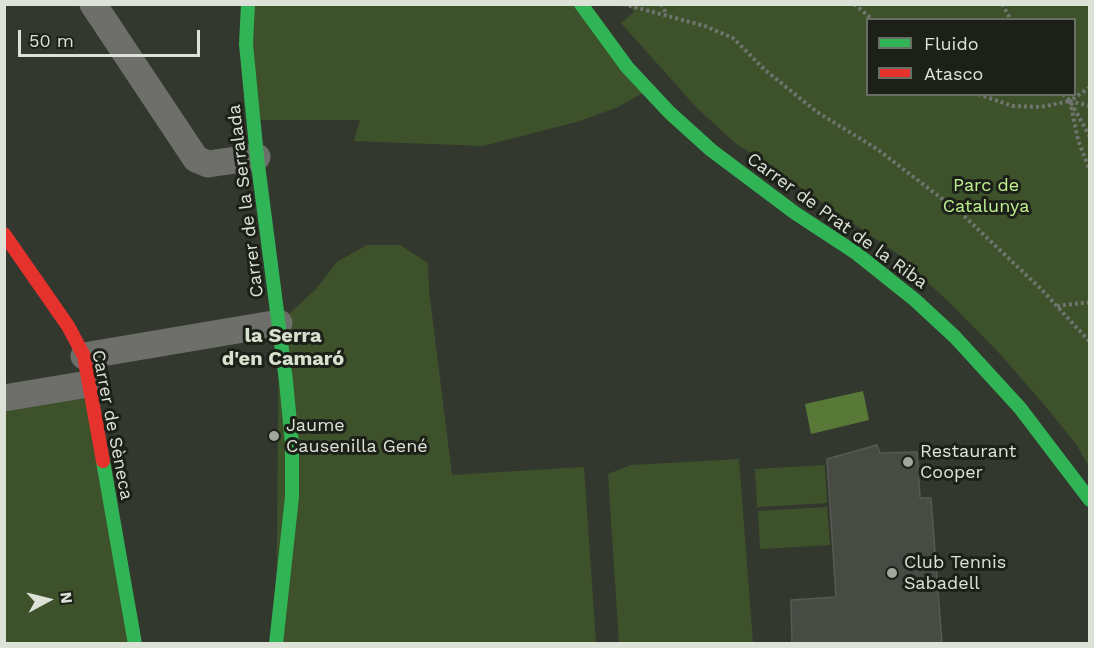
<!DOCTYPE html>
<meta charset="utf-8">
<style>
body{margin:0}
#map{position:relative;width:1094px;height:648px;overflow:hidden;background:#33382e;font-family:"Work Sans",sans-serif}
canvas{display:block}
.frame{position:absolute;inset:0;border:6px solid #dde2d8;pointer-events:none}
.legend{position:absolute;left:866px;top:18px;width:210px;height:78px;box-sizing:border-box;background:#1c2019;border:2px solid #696e65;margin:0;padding:8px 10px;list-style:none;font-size:18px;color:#dde2d8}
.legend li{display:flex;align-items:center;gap:12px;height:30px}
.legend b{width:30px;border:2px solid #696e65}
.north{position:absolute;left:18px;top:570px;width:60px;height:60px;-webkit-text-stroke:4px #1c2019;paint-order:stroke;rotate:83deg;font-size:16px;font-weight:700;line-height:24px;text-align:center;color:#dde2d8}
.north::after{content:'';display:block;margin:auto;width:21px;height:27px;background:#dde2d8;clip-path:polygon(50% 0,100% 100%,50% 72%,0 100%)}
.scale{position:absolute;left:18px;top:30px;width:182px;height:27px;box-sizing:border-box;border:3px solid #dde2d8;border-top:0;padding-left:8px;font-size:18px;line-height:21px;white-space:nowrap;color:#dde2d8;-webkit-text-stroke:4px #1c2019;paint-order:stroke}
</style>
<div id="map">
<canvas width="1094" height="648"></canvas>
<div class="frame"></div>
<ul class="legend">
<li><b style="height:8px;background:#30b455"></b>Fluido</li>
<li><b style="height:8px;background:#e5322d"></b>Atasco</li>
</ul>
<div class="north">N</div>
<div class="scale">50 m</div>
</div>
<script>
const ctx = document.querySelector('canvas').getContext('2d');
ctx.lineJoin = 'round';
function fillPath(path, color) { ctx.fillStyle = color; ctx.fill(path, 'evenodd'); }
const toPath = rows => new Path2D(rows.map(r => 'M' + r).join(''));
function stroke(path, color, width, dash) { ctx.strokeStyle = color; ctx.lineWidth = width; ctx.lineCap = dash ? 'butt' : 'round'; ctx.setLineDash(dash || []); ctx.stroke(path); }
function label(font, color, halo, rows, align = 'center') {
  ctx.font = font + ' "Work Sans",sans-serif'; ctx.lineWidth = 6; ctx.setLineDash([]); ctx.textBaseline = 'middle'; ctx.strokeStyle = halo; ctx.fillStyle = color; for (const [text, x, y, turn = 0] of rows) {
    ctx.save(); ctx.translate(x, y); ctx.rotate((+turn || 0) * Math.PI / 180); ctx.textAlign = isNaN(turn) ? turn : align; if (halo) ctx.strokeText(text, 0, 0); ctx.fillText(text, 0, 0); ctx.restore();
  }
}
fillPath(toPath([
 [629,4,1089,5,1089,467,1076,444,1046,407,1001,355,951,304,895,252,734,142,696,107,621,23,634,12],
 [868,20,1074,20,1074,94,868,94],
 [248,5,581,5,648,90,618,107,580,121,483,146,354,141,360,120,254,120],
 [367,245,400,245,428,263,429,290,452,475,584,467,596,643,276,644,279,323,316,289,337,262],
 [88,384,135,643,5,643,5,398],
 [739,459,753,643,619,643,608,474,631,465],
 [825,465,827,503,757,507,755,469],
 [827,507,830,545,760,549,758,511]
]), '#3d522a');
fillPath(toPath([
 [863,391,869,420,811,434,805,404]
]), '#587837');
const building = toPath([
 [877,445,880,453,917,452,920,498,931,498,942,644,792,643,791,600,836,597,827,459,877,445]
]);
fillPath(building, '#474b44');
stroke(building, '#565a52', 1.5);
stroke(toPath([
 [623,4,705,26,733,38,765,70,817,112,877,149,962,214,1042,290,1090,342],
 [661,4,667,15],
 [854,4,873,20],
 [1002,4,1011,20],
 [1090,87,1070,101,1090,106],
 [978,94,1012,106,1041,107,1070,101],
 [1063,94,1070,101,1090,137],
 [1070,101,1078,140,1090,171],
 [1057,306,1090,302]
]), '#70746e', 4, [3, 3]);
stroke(toPath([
 [93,4,196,159,208,164,257,157],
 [84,356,279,323],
 [4,398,88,384]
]), '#6e6f6b', 27);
stroke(toPath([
 [248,4,246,44,257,157,286,381,292,444,292,497,276,644],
 [581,4,627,67,669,112,711,150,795,213,856,253,915,300,955,337,1020,408,1090,500],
 [103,461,135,644]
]), '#30b455', 14);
stroke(toPath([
 [4,234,68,326,84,356,103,461]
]), '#e5322d', 14);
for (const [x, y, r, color] of [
 [274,436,6,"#a2a69c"],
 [908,462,6,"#a2a69c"],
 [892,573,6,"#a2a69c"]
]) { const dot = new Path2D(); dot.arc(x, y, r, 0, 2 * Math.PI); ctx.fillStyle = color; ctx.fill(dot); stroke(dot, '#1c2019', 2); }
label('18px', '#bff08f', '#1c2019', [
 ["Parc de",986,186],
 ["Catalunya",986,207]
]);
label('18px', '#dde2d8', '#1c2019', [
 ["Carrer de la Serralada",246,201,-97],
 ["Carrer de Prat de la Riba",837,221,36],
 ["Carrer de Sèneca",112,425,79]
]);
label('18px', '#dde2d8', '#1c2019', [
 ["Jaume",286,426],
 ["Causenilla Gené",286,447],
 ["Restaurant",920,452],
 ["Cooper",920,473],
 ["Club Tennis",904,563],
 ["Sabadell",904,584]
], 'left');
label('bold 20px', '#d7e1ce', '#1c2019', [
 ["la Serra",283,336],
 ["d'en Camaró",283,359]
]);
</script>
